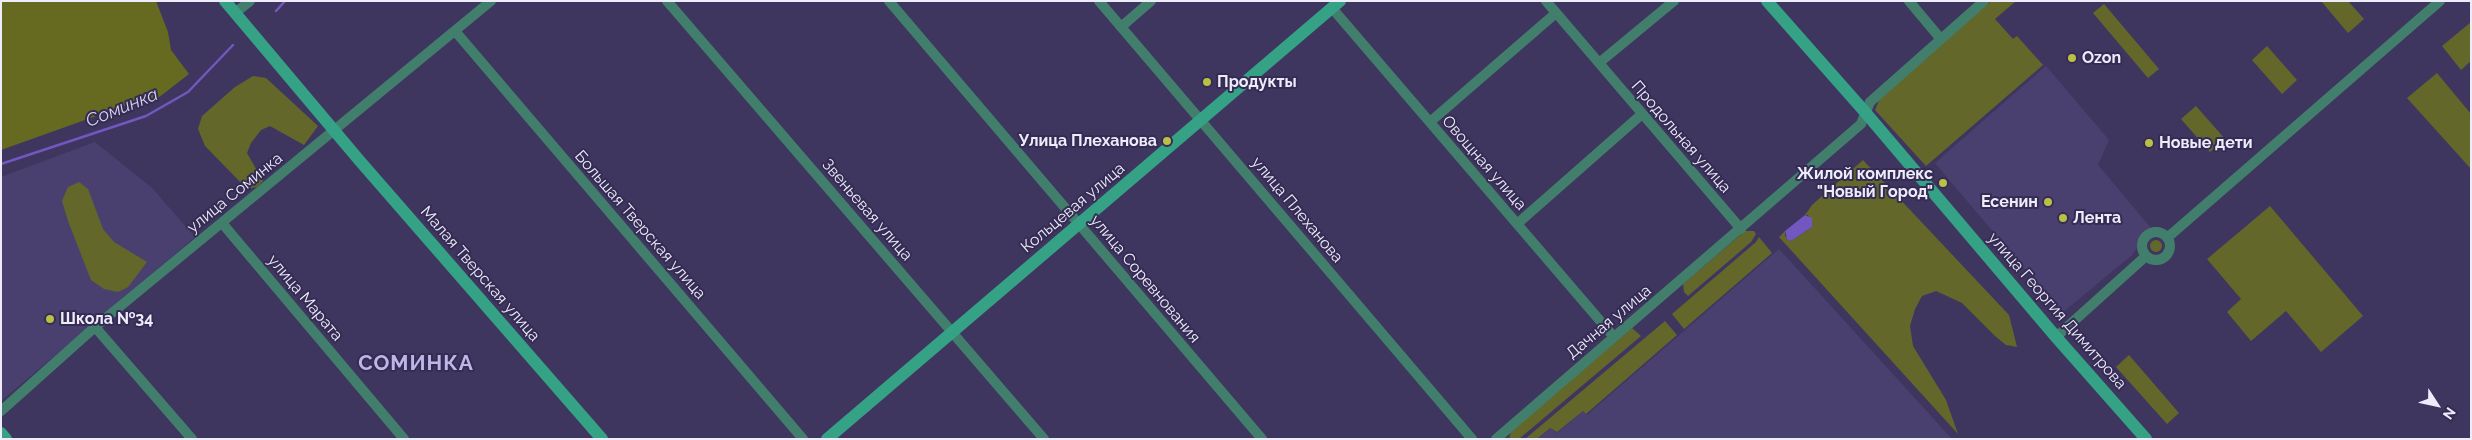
<!DOCTYPE html>
<meta charset="utf-8">
<style>
body{margin:0}
#map{position:relative;width:2472px;height:440px;overflow:hidden;background:#3f3660;font-family:Raleway,sans-serif}
canvas{display:block}
.frame{position:absolute;inset:0;border:2px solid #eeecfb;pointer-events:none}
.north{position:absolute;left:2412px;top:380px;width:50px;height:50px;-webkit-text-stroke:4px #352c54;paint-order:stroke;rotate:125deg;font-size:14px;font-weight:700;line-height:20px;text-align:center;color:#eeecfb}
.north::after{content:'';display:block;margin:auto;width:18px;height:22px;background:#eeecfb;clip-path:polygon(50% 0,100% 100%,50% 72%,0 100%)}
</style>
<div id="map">
<canvas width="2472" height="440"></canvas>
<div class="frame"></div>
<div class="north">N</div>
</div>
<script>
const ctx = document.querySelector('canvas').getContext('2d');
ctx.lineJoin = 'round';
function fillPath(path, color) { ctx.fillStyle = color; ctx.fill(path, 'evenodd'); }
const toPath = rows => new Path2D(rows.map(r => 'M' + r).join(''));
function stroke(path, color, width, dash) { ctx.strokeStyle = color; ctx.lineWidth = width; ctx.lineCap = dash ? 'butt' : 'round'; ctx.setLineDash(dash || []); ctx.stroke(path); }
function label(font, color, halo, rows, align = 'center') {
  ctx.font = font + ' Raleway,sans-serif'; ctx.lineWidth = 4; ctx.setLineDash([]); ctx.textBaseline = 'middle'; ctx.strokeStyle = halo; ctx.fillStyle = color; for (const [text, x, y, turn = 0] of rows) {
    ctx.save(); ctx.translate(x, y); ctx.rotate((+turn || 0) * Math.PI / 180); ctx.textAlign = isNaN(turn) ? turn : align; if (halo) ctx.strokeText(text, 0, 0); ctx.fillText(text, 0, 0); ctx.restore();
  }
}
fillPath(toPath([
 [2046,66,2109,140,2098,165,2151,228,2132,255,2062,313,1935,163],
 [95,142,152,188,195,237,1,401,1,177],
 [1779,249,1952,439,1538,439,1550,428,1557,433,1583,411,1587,415]
]), '#4a4070');
fillPath(toPath([
 [1991,1,2016,1,1995,19,2013,39,2017,36,2043,65,1926,166,1875,110,1880,98],
 [2321,1,2348,1,2364,19,2348,33],
 [2104,4,2159,69,2148,78,2093,13],
 [2471,22,2471,61,2461,70,2442,46],
 [2267,46,2297,80,2282,94,2252,60],
 [2437,73,2471,114,2471,169,2407,98],
 [253,76,266,78,318,126,304,145,270,126,261,130,251,143,247,153,263,181,257,187,247,189,205,146,198,129,202,116,235,87],
 [2196,106,2225,139,2210,152,2181,119],
 [1863,160,2009,315,2017,347,2006,345,1995,336,1962,303,1936,291,1922,296,1915,309,1910,326,1913,346,1946,400,1958,434,1779,237,1785,231,1785,236,1791,241,1812,227,1808,215,1805,215,1812,205],
 [79,182,88,189,103,229,114,242,147,262,128,287,118,292,104,289,91,280,68,221,62,201,68,187],
 [2270,206,2363,316,2321,352,2286,311,2251,341,2227,312,2241,299,2207,259],
 [1745,231,1754,231,1756,234,1751,242,1688,296,1684,292,1683,284],
 [1759,237,1772,253,1684,329,1672,314,1756,242],
 '2150 246a6 6 0 1 1 12 0a6 6 0 1 1-12 0Z',
 [1665,321,1677,335,1586,414,1583,411,1557,432,1550,428,1537,439,1525,439],
 [1632,328,1641,336,1519,439,1509,439,1511,431],
 [2129,355,2179,413,2167,424,2116,367]
]), '#636729');
fillPath(toPath([
 [1,1,156,1,168,32,171,50,189,74,158,98,127,105,1,150]
]), '#666920');
fillPath(toPath([
 [1805,215,1812,218,1812,227,1791,241,1787,239,1785,231]
]), '#7157bf');
stroke(toPath([
 [276,11,285,1],
 [1,164,146,116,188,92,233,45]
]), '#7157bf', 2.5);
stroke(toPath([
 [667,1,1044,439],
 [889,1,1262,439],
 [1099,1,1472,439],
 [1546,1,1741,229],
 [1909,1,1940,38],
 [1332,8,1614,337],
 [235,13,250,1],
 [1121,27,1151,1],
 [455,31,803,439],
 [1599,63,1674,1],
 [1430,122,1556,13],
 [222,223,404,439],
 [1517,224,1642,114],
 '2142 246a14 14 0 1 1 28 0a14 14 0 1 1-28 0Z',
 [2167,238,2440,1],
 [95,327,192,439],
 [2056,337,2146,256],
 [1,411,95,327,491,1],
 [1496,439,1861,124,1870,102,1984,1]
]), '#417f6c', 10);
stroke(toPath([
 [225,1,359,160,602,439],
 [1767,1,1865,112,2056,337,2146,439],
 [1,433,6,439],
 [827,439,1340,1]
]), '#35a285', 12);
for (const [x, y, r, color] of [
 [2072,58,5,"#bac045"],
 [1207,82,5,"#bac045"],
 [1167,141,5,"#bac045"],
 [2149,143,5,"#bac045"],
 [1943,183,5,"#bac045"],
 [2048,202,5,"#bac045"],
 [2063,218,5,"#bac045"],
 [50,319,5,"#bac045"]
]) { const dot = new Path2D(); dot.arc(x, y, r, 0, 2 * Math.PI); ctx.fillStyle = color; ctx.fill(dot); stroke(dot, '#352c54', 2); }
label('bold 16px', '#eeecfb', '#352c54', [
 ["Ozon",2082,58],
 ["Продукты",1217,82],
 ["Улица Плеханова",1157,141,"right"],
 ["Новые дети",2159,143],
 ["Жилой комплекс",1933,174,"right"],
 ["\"Новый Город\"",1933,192,"right"],
 ["Есенин",2038,202,"right"],
 ["Лента",2073,218],
 ["Школа №34",60,319]
], 'left');
label('16px', '#eeecfb', '#352c54', [
 ["Продольная улица",1681,137,49],
 ["Овощная улица",1484,163,49],
 ["улица Соминка",235,193,-39],
 ["Кольцевая улица",1073,208,-40],
 ["Звеньевая улица",867,210,49],
 ["улица Плеханова",1297,210,50],
 ["Большая Тверская улица",640,225,49],
 ["Малая Тверская улица",480,274,49],
 ["улица Соревнования",1145,279,50],
 ["улица Марата",305,298,50],
 ["улица Георгия Димитрова",2057,311,49],
 ["Дачная улица",1609,322,-40]
]);
label('italic 18px', '#d6d2ed', '#352c54', [
 ["Соминка",122,108,-22]
]);
ctx.letterSpacing = '1px';
label('bold 21px', '#beb6e8', '#352c54', [
 ["СОМИНКА",416,364]
]);
ctx.letterSpacing = '0px';
</script>
